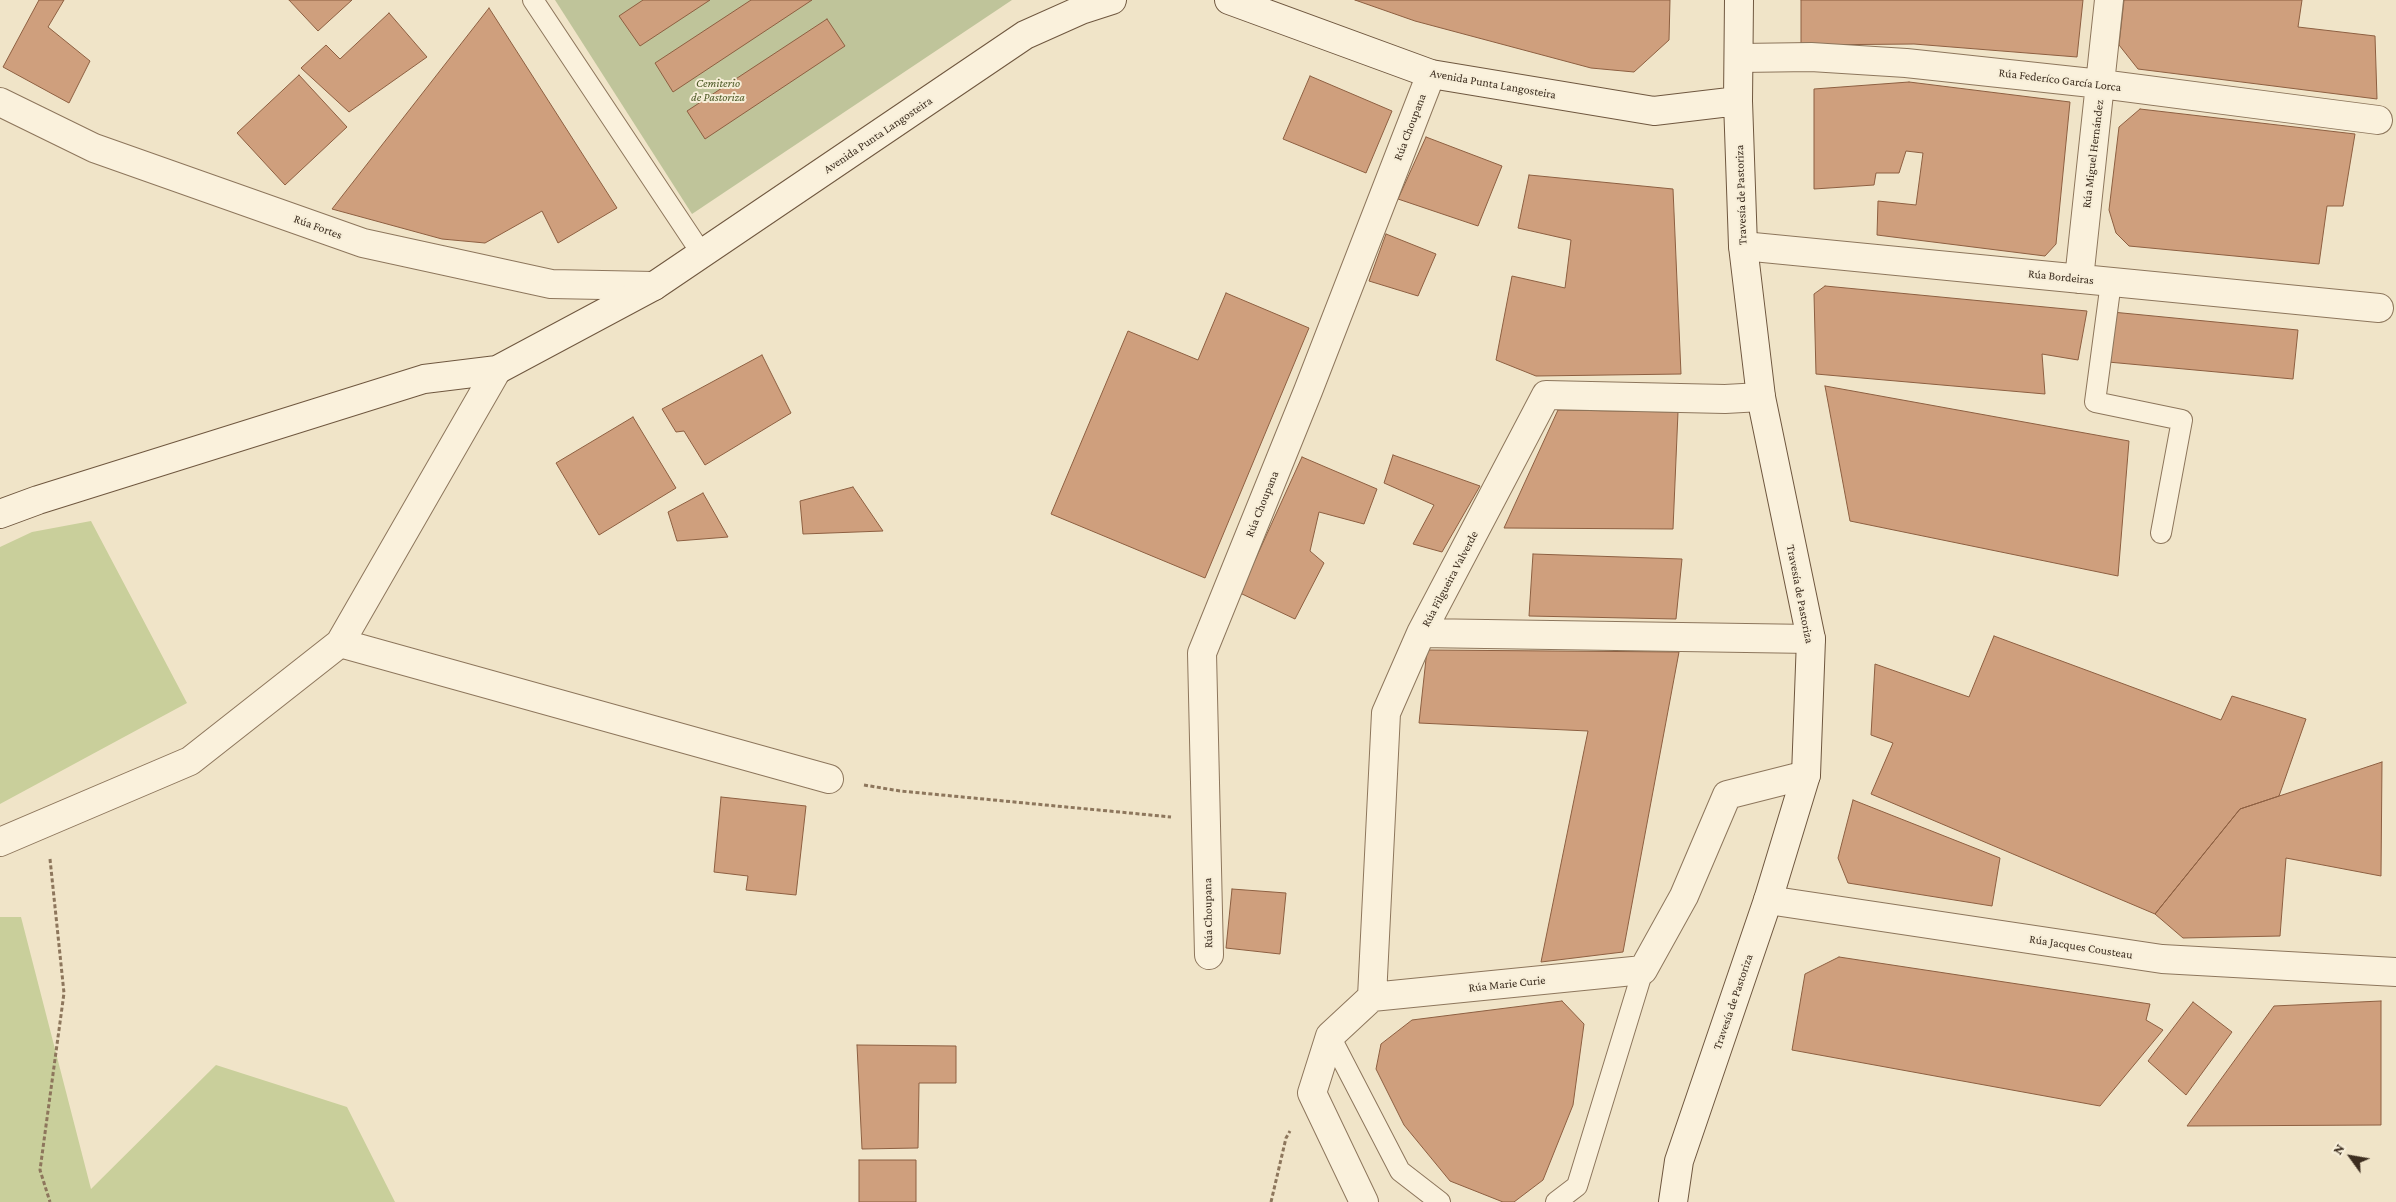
<!DOCTYPE html>
<meta charset="utf-8">
<style>
body{margin:0}
#map{position:relative;width:2396px;height:1202px;overflow:hidden;background:#f0e4c8;font-family:"Crimson Pro",serif}
canvas{display:block}
.north{position:absolute;left:2326px;top:1132px;width:50px;height:50px;-webkit-text-stroke:4px #f7eed8;paint-order:stroke;rotate:302deg;font-size:14px;font-weight:700;line-height:20px;text-align:center;color:#3d2e20}
.north::after{content:'';display:block;margin:auto;width:18px;height:22px;background:#3d2e20;clip-path:polygon(50% 0,100% 100%,50% 72%,0 100%)}
</style>
<div id="map">
<canvas width="2396" height="1202"></canvas>
<div class="north">N</div>
</div>
<script>
const ctx = document.querySelector('canvas').getContext('2d');
ctx.lineJoin = 'round';
function fillPath(path, color) { ctx.fillStyle = color; ctx.fill(path, 'evenodd'); }
const toPath = rows => new Path2D(rows.map(r => 'M' + r).join(''));
function stroke(path, color, width, dash) { ctx.strokeStyle = color; ctx.lineWidth = width; ctx.lineCap = dash ? 'butt' : 'round'; ctx.setLineDash(dash || []); ctx.stroke(path); }
function label(font, color, halo, rows, align = 'center') {
  ctx.font = font + ' "Crimson Pro",serif'; ctx.lineWidth = 4; ctx.setLineDash([]); ctx.textBaseline = 'middle'; ctx.strokeStyle = halo; ctx.fillStyle = color; for (const [text, x, y, turn = 0] of rows) {
    ctx.save(); ctx.translate(x, y); ctx.rotate((+turn || 0) * Math.PI / 180); ctx.textAlign = isNaN(turn) ? turn : align; if (halo) ctx.strokeText(text, 0, 0); ctx.fillText(text, 0, 0); ctx.restore();
  }
}
fillPath(toPath([
 [91,521,187,703,0,804,0,547,32,532],
 [0,917,21,917,91,1189,216,1065,347,1107,395,1202,0,1202]
]), '#c9cf9b');
fillPath(toPath([
 [555,0,1012,0,692,214]
]), '#bfc49a');
const building = toPath([
 [39,0,64,0,48,27,90,61,69,103,3,67,39,0],
 [289,0,352,0,318,31,289,0],
 [643,0,710,0,640,46,619,16,643,0],
 [751,0,812,0,673,92,655,63,751,0],
 [1355,0,1670,0,1669,40,1634,72,1591,68,1415,21,1355,0],
 [1801,0,2083,0,2077,57,1914,44,1801,45,1801,0],
 [2124,0,2302,0,2298,27,2375,36,2377,99,2138,69,2119,45,2124,0],
 [489,8,617,208,558,243,542,211,485,243,442,239,332,209,489,8],
 [389,13,427,57,349,112,301,68,326,45,340,59,389,13],
 [827,19,845,46,705,139,687,111,827,19],
 [299,75,347,127,285,185,237,133,299,75],
 [1310,76,1392,111,1366,173,1283,139,1310,76],
 [1909,82,2070,102,2056,244,2045,256,1877,235,1878,201,1916,205,1923,153,1906,151,1899,173,1876,173,1874,185,1814,189,1814,89,1909,82],
 [2140,109,2355,134,2343,206,2327,206,2319,264,2129,246,2116,233,2109,210,2119,127,2140,109],
 [1426,137,1502,166,1478,226,1398,199,1426,137],
 [1529,175,1673,189,1681,374,1536,376,1496,360,1512,276,1565,288,1571,240,1518,228,1529,175],
 [1386,234,1436,254,1418,296,1369,281,1386,234],
 [1825,286,2087,311,2078,360,2042,354,2045,394,1816,374,1814,294,1825,286],
 [1226,293,1309,328,1205,578,1051,514,1128,331,1198,360,1226,293],
 [2112,312,2298,330,2293,379,2108,362,2112,312],
 [762,355,791,413,705,465,684,431,676,432,662,409,762,355],
 [1825,386,2129,441,2118,576,1850,521,1825,386],
 [1558,410,1678,412,1673,529,1504,528,1558,410],
 [633,417,676,488,599,535,556,463,633,417],
 [1393,455,1480,486,1442,552,1413,544,1434,505,1384,483,1393,455],
 [1302,457,1377,489,1364,524,1319,512,1310,551,1324,563,1295,619,1240,593,1302,457],
 [853,487,883,531,803,534,800,501,853,487],
 [703,493,728,537,677,541,668,512,703,493],
 [1533,554,1682,559,1676,619,1529,616,1533,554],
 [1994,636,2221,720,2232,696,2306,719,2279,796,2240,809,2155,914,1871,794,1893,743,1871,735,1875,664,1969,697,1994,636],
 [1427,650,1679,652,1623,952,1541,962,1588,731,1419,723,1427,650],
 [2382,762,2381,876,2286,858,2280,936,2183,938,2155,914,2240,809,2382,762],
 [721,797,806,806,796,895,746,890,748,876,714,872,721,797],
 [1853,800,2000,858,1992,906,1848,883,1838,858,1853,800],
 [1232,889,1286,893,1280,954,1226,948,1232,889],
 [1839,957,2150,1004,2146,1020,2163,1030,2100,1106,1792,1050,1805,974,1839,957],
 [1562,1001,1584,1024,1573,1105,1543,1180,1514,1202,1503,1202,1450,1181,1404,1125,1376,1069,1381,1044,1412,1020,1562,1001],
 [2381,1001,2381,1125,2187,1126,2274,1006,2381,1001],
 [2193,1002,2232,1032,2186,1095,2148,1061,2193,1002],
 [857,1045,956,1046,956,1083,919,1083,918,1148,862,1149,857,1045],
 [859,1160,916,1160,916,1202,859,1202,859,1160]
]);
fillPath(building, '#cf9f7d');
stroke(building, '#8d5f41', 1);
const lane = toPath([
 [533,0,702,254],
 [2111,282,2095,402,2182,420,2161,533],
 [1330,1036,1400,1171,1440,1202],
 [1556,1202,1577,1186,1643,970]
]);
const street = toPath([
 [1740,58,1811,57,1906,63,2101,84,2378,120],
 [0,102,94,148,363,243,551,284,654,286],
 [1743,246,2379,308],
 [2079,279,2109,0],
 [1761,397,1725,399,1546,395,1421,633,1811,639],
 [340,643,829,779],
 [0,842,190,761,340,643,497,370],
 [1768,900,2162,959,2396,972],
 [1209,955,1202,653,1308,391,1431,74],
 [1372,997,1643,970,1684,896,1727,795,1806,775],
 [1364,1202,1312,1093,1330,1036,1372,997,1386,713,1421,633]
]);
const secondary = toPath([
 [1229,0,1431,74,1654,111,1738,101],
 [0,514,38,500,424,379,497,370,654,286,1025,35,1081,10,1112,0],
 [1673,1202,1679,1161,1768,900,1806,775,1811,639,1761,397,1743,246,1738,101,1739,0]
]);
stroke(lane, '#8d765c', 22);
stroke(street, '#8d765c', 30);
stroke(secondary, '#6f573f', 30);
stroke(toPath([
 [864,785,900,791,1171,817],
 [50,859,64,993,40,1170,50,1202],
 [1271,1202,1286,1138,1290,1131]
]), '#8d765c', 3, [4, 2.5]);
stroke(lane, '#faf1dc', 20);
stroke(street, '#faf1dc', 28);
stroke(secondary, '#faf1dc', 28);
label('12px', '#3d2e20', '#f7eed8', [
 ["Rúa Federíco García Lorca",2060,80,7],
 ["Avenida Punta Langosteira",1493,84,10],
 ["Rúa Choupana",1410,127,-69],
 ["Avenida Punta Langosteira",878,135,-34],
 ["Rúa Miguel Hernández",2093,154,-83],
 ["Travesía de Pastoriza",1741,195,-92],
 ["Rúa Fortes",318,227,20],
 ["Rúa Bordeiras",2061,277,6],
 ["Rúa Choupana",1262,504,-68],
 ["Rúa Filgueira Valverde",1450,579,-62],
 ["Travesía de Pastoriza",1800,594,79],
 ["Rúa Choupana",1208,913,-91],
 ["Rúa Jacques Cousteau",2081,947,9],
 ["Rúa Marie Curie",1507,984,-6],
 ["Travesía de Pastoriza",1733,1002,-71]
]);
label('italic 12px', '#4d5a26', '#f7eed8', [
 ["Cemiterio",718,83],
 ["de Pastoriza",718,97]
]);
</script>
